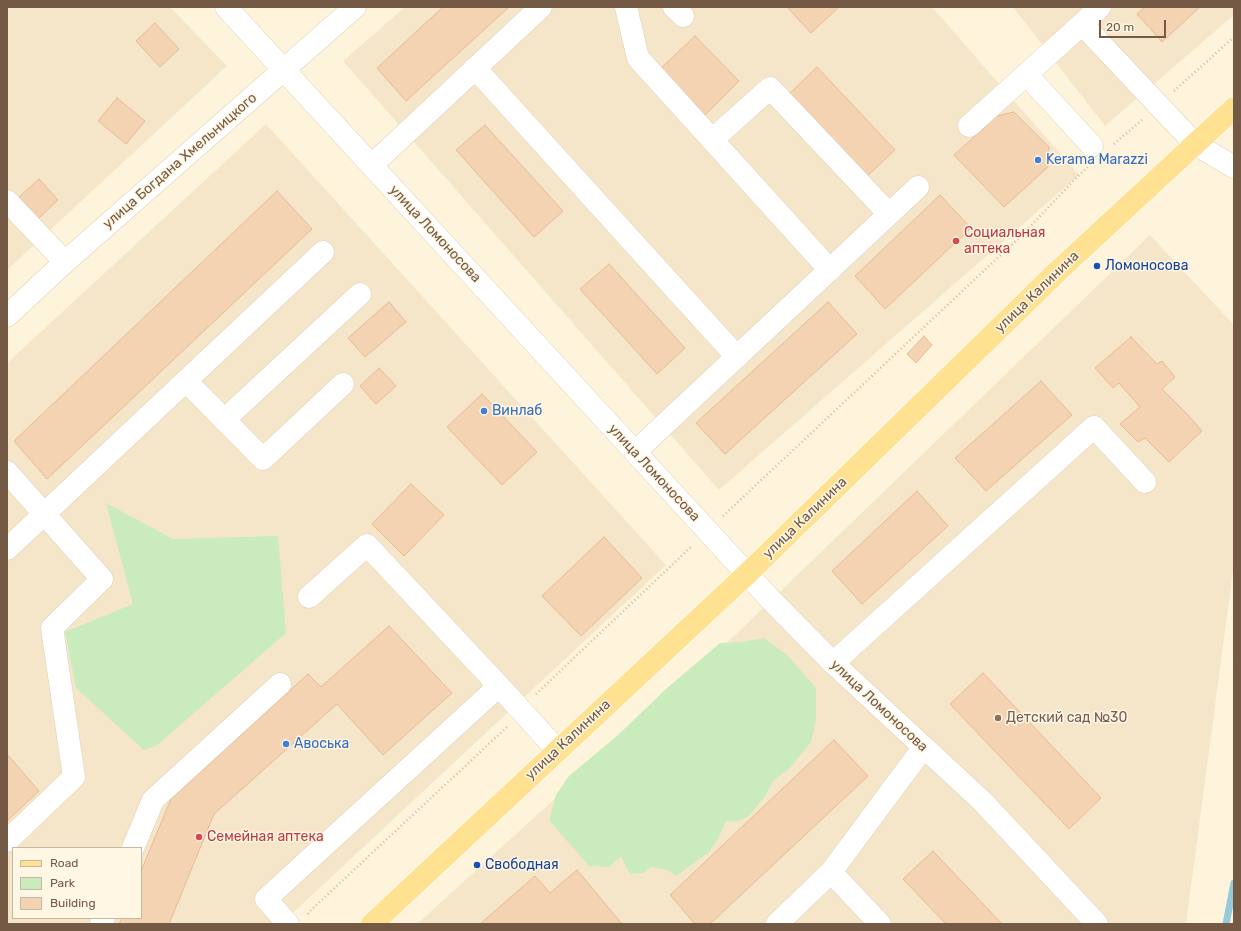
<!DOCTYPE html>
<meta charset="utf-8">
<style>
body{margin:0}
#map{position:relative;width:1241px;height:931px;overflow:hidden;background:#fef4dc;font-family:Rubik,sans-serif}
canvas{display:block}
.frame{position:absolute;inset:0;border:8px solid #745a44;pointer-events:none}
.legend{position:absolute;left:12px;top:847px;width:130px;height:72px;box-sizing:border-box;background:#fff7e4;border:1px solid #c7b8a4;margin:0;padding:5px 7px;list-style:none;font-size:12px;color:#745a44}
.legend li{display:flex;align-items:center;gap:8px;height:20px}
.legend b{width:20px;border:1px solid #c7b8a4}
.scale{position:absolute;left:1099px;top:20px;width:67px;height:18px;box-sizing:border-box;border:2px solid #745a44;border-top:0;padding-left:5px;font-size:12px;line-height:14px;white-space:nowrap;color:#745a44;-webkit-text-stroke:3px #fff7e4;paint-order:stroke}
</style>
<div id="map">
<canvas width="1241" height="931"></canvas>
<div class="frame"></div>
<ul class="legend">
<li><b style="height:5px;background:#ffe192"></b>Road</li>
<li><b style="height:11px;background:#caebbb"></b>Park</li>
<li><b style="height:11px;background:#f4d3b2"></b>Building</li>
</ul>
<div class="scale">20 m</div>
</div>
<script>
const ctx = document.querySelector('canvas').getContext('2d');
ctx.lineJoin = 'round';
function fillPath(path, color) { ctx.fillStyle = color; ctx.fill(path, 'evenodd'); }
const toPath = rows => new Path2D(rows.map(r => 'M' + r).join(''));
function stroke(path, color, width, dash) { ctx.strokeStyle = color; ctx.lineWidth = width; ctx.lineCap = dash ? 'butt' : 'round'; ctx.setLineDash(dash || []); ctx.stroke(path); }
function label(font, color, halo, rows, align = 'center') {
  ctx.font = font + ' Rubik,sans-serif'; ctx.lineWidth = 3; ctx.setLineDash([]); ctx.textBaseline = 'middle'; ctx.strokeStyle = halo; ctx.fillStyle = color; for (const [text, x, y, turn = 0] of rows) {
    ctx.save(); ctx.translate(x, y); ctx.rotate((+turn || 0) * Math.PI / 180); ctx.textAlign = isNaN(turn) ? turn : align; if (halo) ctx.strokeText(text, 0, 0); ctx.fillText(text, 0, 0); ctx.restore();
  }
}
fillPath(toPath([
 [7,7,170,7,227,66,7,270],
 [405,7,932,7,1079,175,719,490,343,61],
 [1013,7,1234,7,1234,15,1105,126],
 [266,124,666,565,281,924,7,924,7,363],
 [13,848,141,848,141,918,13,918],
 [1150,235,1234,325,1234,563,1186,924,417,924,735,635]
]), '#f5e6ca');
fillPath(toPath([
 [106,503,173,539,278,536,286,633,156,746,144,750,76,688,65,632,133,604],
 [764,638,788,656,816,688,816,721,811,742,789,769,774,780,765,796,749,816,736,822,726,821,718,839,709,852,676,876,668,870,651,867,643,873,630,874,621,856,609,867,589,866,549,820,556,795,569,776,618,735,666,689,720,643,741,642]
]), '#caebbb');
stroke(toPath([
 [1226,924,1234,883]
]), '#96c9da', 7);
const building = toPath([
 [443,7,509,7,406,101,377,68,443,7],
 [787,7,839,7,811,33,787,7],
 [1145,7,1200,7,1162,42,1137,14,1145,7],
 [155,23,179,49,160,67,136,41,155,23],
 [695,36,739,81,705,115,660,69,695,36],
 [817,67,895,150,865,178,788,95,817,67],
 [117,98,145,121,126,144,98,121,117,98],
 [1014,112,1049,147,1048,167,1004,207,954,155,997,116,1014,112],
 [485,125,563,211,534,237,456,150,485,125],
 [39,179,58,200,38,219,18,198,39,179],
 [277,191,312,229,47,479,14,441,277,191],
 [940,195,971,228,885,309,855,276,940,195],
 [609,264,685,348,657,374,580,289,609,264],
 [389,302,406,322,365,357,348,338,389,302],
 [828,302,857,334,725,454,696,423,828,302],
 [924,336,932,345,916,363,907,354,924,336],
 [1131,337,1157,364,1162,361,1175,377,1162,389,1187,414,1202,431,1169,462,1145,438,1138,442,1120,424,1140,407,1119,383,1113,388,1095,368,1131,337],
 [379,368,396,386,376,404,360,386,379,368],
 [1041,381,1072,415,986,491,955,458,1041,381],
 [482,394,537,452,502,485,447,427,482,394],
 [411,484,444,515,404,556,372,524,411,484],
 [917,491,948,526,862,604,832,571,917,491],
 [604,537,642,578,581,636,542,596,604,537],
 [389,626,452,693,383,755,337,704,214,814,169,924,119,924,122,918,141,918,141,871,171,799,308,674,321,687,389,626],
 [983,673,1101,798,1069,829,950,704,983,673],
 [834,740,868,776,710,924,695,924,670,895,834,740],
 [7,754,39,791,7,821,7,754],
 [933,851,1002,924,946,924,903,879,933,851],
 [577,870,622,924,480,924,535,876,550,893,577,870]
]);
fillPath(building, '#f4d3b2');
stroke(building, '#e8bb92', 1);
const minor = toPath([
 [226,7,771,600,833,663,982,801,1097,924],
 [626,7,638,58,830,270],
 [674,7,683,16],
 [1100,7,1082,24,1195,144,1234,167],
 [475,68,737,357],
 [1026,74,1092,146],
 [969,126,1082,24],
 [712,140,770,88,889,214],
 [372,165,541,7],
 [7,201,65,262],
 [7,316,65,262,355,7],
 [186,381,263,459,343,384],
 [224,420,360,294],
 [635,452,918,187],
 [7,472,102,579,52,628,74,777,7,841],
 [7,549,323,252],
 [309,597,367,545,499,686],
 [833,663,1094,427,1145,482],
 [133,848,153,800,280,684],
 [831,872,880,924],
 [101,924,104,918],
 [288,924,266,899,499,686,557,750],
 [777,924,831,872,923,748]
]);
const major = toPath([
 [372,924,747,574,1057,272,1234,108]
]);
stroke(minor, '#e1d0b8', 23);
stroke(major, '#fff', 23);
stroke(toPath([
 [1174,91,1234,37],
 [1114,144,1142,120],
 [723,516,1022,235,1079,175,1088,167],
 [536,694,692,546],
 [308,914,310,911,507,727]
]), '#d8b696', 2.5, [1, 3]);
stroke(minor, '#fff', 22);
stroke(major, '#ffe192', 22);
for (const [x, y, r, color] of [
 [1038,160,4,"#3f7fe0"],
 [956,241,4,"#e0444e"],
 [1097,266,4,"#1a4fb4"],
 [484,411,4,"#3f7fe0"],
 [998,718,4,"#8d6e63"],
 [286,744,4,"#3f7fe0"],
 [199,837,4,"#e0444e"],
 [477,865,4,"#1a4fb4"]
]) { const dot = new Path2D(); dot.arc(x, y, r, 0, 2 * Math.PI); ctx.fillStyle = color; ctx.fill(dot); stroke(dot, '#fff7e4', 1.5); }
label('14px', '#366cbe', '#fff7e4', [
 ["Kerama Marazzi",1046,160],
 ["Винлаб",492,411],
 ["Авоська",294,744]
], 'left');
label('14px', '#745a44', '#fff7e4', [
 ["улица Богдана Хмельницкого",180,161,-41],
 ["улица Ломоносова",435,234,47],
 ["улица Калинина",1037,292,-44],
 ["улица Ломоносова",654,473,47],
 ["улица Калинина",805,518,-44],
 ["улица Ломоносова",879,706,43],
 ["улица Калинина",568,740,-43]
]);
label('14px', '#be3a42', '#fff7e4', [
 ["Социальная",964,233],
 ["аптека",964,249],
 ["Семейная аптека",207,837]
], 'left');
label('14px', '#164399', '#fff7e4', [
 ["Ломоносова",1105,266],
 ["Свободная",485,865]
], 'left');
label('14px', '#785e54', '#fff7e4', [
 ["Детский сад №30",1006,718]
], 'left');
</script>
